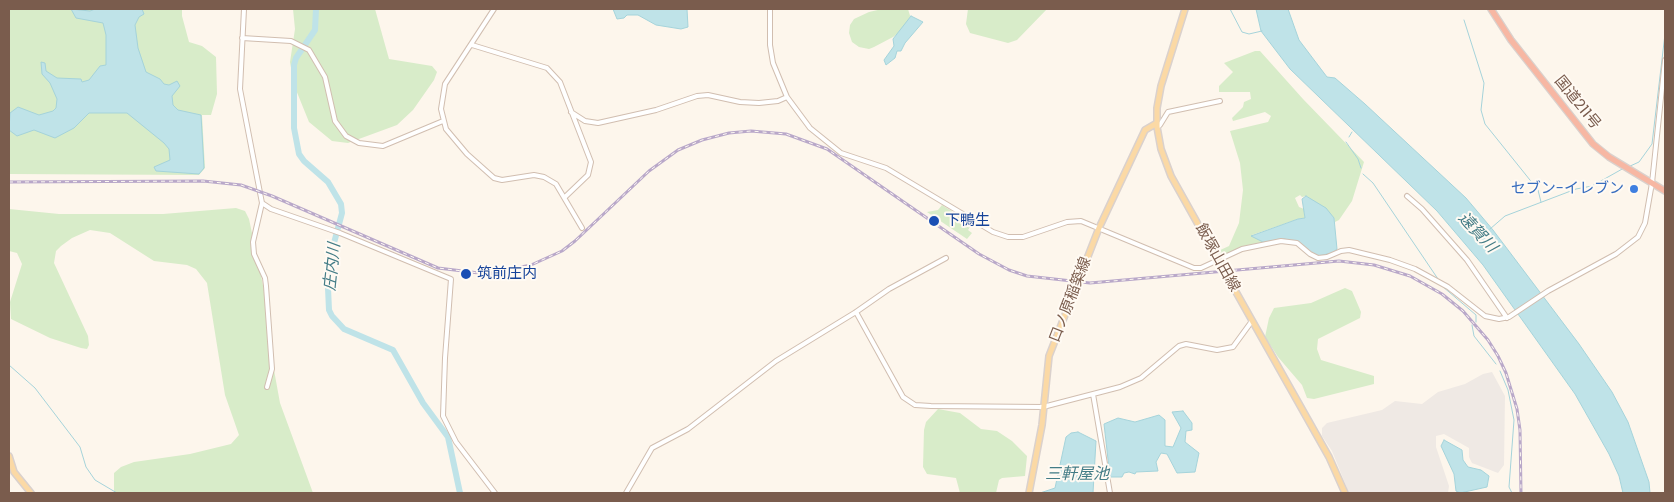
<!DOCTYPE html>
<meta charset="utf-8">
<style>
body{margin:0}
#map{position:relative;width:1674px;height:502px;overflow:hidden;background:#fdf6ec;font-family:Poppins,sans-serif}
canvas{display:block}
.frame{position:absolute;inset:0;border:10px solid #7a5c4d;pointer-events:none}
</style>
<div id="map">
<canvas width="1674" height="502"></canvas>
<div class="frame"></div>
</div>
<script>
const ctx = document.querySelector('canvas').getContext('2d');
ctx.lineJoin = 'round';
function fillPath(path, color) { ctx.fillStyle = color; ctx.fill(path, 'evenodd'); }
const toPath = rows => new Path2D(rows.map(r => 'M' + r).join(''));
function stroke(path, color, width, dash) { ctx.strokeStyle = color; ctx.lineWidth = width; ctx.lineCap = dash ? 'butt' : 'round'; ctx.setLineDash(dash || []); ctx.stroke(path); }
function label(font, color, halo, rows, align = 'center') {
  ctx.font = font + ' Poppins,"Noto Sans JP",sans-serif'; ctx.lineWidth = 4; ctx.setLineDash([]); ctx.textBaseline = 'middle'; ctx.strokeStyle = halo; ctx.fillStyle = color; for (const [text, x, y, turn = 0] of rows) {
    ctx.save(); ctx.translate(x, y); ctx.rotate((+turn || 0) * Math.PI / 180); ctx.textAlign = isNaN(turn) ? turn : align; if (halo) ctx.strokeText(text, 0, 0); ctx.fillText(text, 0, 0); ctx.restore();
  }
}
fillPath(toPath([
 [1492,372,1505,396,1504,465,1498,473,1472,463,1469,457,1469,448,1444,434,1436,436,1436,447,1449,486,1448,493,1349,493,1332,451,1322,436,1322,428,1327,423,1382,410,1395,401,1422,404,1438,392,1465,384,1483,374]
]), '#efe9e4');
fillPath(toPath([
 [9,9,182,9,182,16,189,42,202,46,216,57,217,94,211,115,202,115,205,168,199,175,9,174],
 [293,9,375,9,389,59,432,66,437,72,434,80,413,110,397,125,348,143,332,141,309,122,294,85,290,62,295,29],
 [882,9,908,9,911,19,908,25,893,37,874,47,869,49,859,47,852,42,849,33,850,25,854,19,869,12],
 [968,9,1047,9,1017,40,1008,43,970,33,966,24],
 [1255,51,1260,51,1303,99,1364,162,1352,201,1339,220,1335,222,1334,218,1306,196,1302,197,1300,195,1295,198,1299,207,1304,209,1305,218,1298,219,1252,235,1263,242,1237,249,1219,257,1216,252,1229,246,1239,223,1243,190,1240,163,1230,131,1268,122,1271,116,1265,112,1233,121,1232,118,1243,107,1244,102,1251,99,1250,92,1219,92,1219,86,1233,72,1224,63],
 [942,205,972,224,968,230,972,233,967,239,927,212,938,210],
 [236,208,245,211,249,219,264,290,270,348,280,403,313,493,114,493,114,473,121,467,134,462,190,454,231,444,239,435,225,395,207,283,196,269,187,265,154,261,110,233,90,230,72,238,61,246,56,251,54,263,88,336,89,345,87,349,81,348,50,338,11,319,10,302,22,264,17,253,9,251,9,209,59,214,163,214],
 [1345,288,1352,291,1361,312,1360,318,1318,339,1317,349,1321,360,1374,376,1374,384,1314,399,1307,398,1302,385,1278,357,1265,337,1269,318,1274,308,1311,303],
 [938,409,960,413,981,429,997,431,1012,441,1027,456,1025,476,1002,478,999,480,996,493,960,493,956,478,927,474,923,467,924,430,926,422]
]), '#d8ecc9');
const water = toPath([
 [71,9,90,11,95,9,142,9,144,14,139,17,135,25,138,48,146,72,160,79,164,84,169,85,177,81,180,86,172,96,173,105,178,110,201,115,204,168,199,174,156,171,154,167,170,160,169,149,164,143,127,113,89,113,74,128,55,138,34,130,17,136,9,130,10,113,18,107,39,115,53,111,56,108,57,99,50,83,42,74,41,62,45,63,46,71,57,78,81,79,82,82,89,80,100,66,106,65,106,35,103,23,76,18,71,9],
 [613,9,687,9,688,27,681,29,656,25,638,15,627,15,624,18,617,19,613,9],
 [1256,9,1288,9,1299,40,1327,77,1335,78,1365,104,1466,198,1493,230,1579,344,1612,392,1628,422,1649,482,1650,493,1623,493,1619,476,1609,454,1575,394,1483,265,1437,211,1290,69,1261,31,1256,9],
 [911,16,923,22,905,43,901,51,897,51,895,58,886,65,884,60,894,46,893,39,911,16],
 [1306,196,1326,208,1334,218,1337,249,1332,253,1318,256,1311,254,1298,242,1284,239,1263,242,1251,236,1298,219,1305,218,1302,199,1306,196],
 [1183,411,1192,423,1192,430,1186,431,1185,442,1199,453,1195,472,1177,473,1167,454,1161,453,1156,462,1158,471,1136,472,1135,474,1129,472,1124,473,1122,477,1110,477,1104,424,1118,418,1135,422,1159,415,1165,420,1165,446,1173,447,1181,428,1172,412,1183,411],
 [1078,432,1096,441,1093,493,1040,493,1055,488,1066,437,1071,433,1078,432],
 [1444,440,1462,450,1463,460,1468,467,1481,470,1489,476,1487,487,1460,493,1456,491,1454,474,1441,446,1444,440]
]);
fillPath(water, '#bfe3e8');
stroke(water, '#a5d3da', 1);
stroke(toPath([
 [1230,9,1242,32,1249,34,1262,31],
 [1464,20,1484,83,1481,110,1485,124,1538,190,1541,202],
 [1349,137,1352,132],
 [1346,142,1358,159,1361,168],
 [1628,167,1639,162,1652,144,1665,34],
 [1363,174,1373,183,1438,279],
 [1490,229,1505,216,1576,189,1592,186,1624,168],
 [1442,286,1476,315,1476,322],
 [1472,325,1474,336,1496,364],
 [9,365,35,388,80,447,86,467,95,480,117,493],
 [1500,371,1508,390,1514,420,1509,487,1512,493]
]), '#a5d3da', 1);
stroke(toPath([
 [316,9,315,30,296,58,294,65,294,128,299,154,304,161,328,182,341,204,342,213,330,258,328,288,329,310,332,316,344,329,393,350,423,403,448,437,460,493]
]), '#bfe3e8', 6);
const minor = toPath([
 [244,9,240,89,262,203,271,209,340,233,451,279,445,358,443,416,456,442,495,493],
 [494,9,445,84,441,109,446,129,467,154,494,178,502,180,534,175,544,177,556,184,582,228],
 [770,9,770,45,773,63,787,97,810,128,841,153,886,168,993,232,1008,237,1023,237,1067,222,1081,221,1194,268,1201,268,1242,249,1281,241,1297,243,1310,254,1318,258,1327,257,1341,251,1349,250,1390,260,1415,269,1448,287,1485,316,1499,319,1509,317,1548,291,1616,254,1638,237,1645,223,1652,183,1665,60],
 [242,38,291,41,309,50,325,77,335,121,346,136,359,143,383,146,443,121],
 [472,45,547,68,560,82,591,162,588,175,565,197],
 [571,112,585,121,598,123,656,110,697,96,708,95,740,102,759,103,778,101,787,97],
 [1157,127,1160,125,1168,112,1220,101],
 [1407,196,1422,209,1467,260,1507,318],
 [262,203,253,242,254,254,265,278,266,286,272,369,267,387],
 [856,312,903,397,915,405,931,406,1043,407,1120,387,1141,378,1179,346,1186,344,1217,350,1233,347,1252,321],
 [1093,394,1110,493],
 [626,493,652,448,688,429,776,361,856,312,889,289,946,258]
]);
const major = toPath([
 [1185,9,1161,86,1157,108,1157,127,1161,149,1171,176,1213,251],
 [1227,276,1329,457,1345,493],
 [9,456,14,472,31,493],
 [1029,493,1042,425,1049,356,1099,228,1145,130,1157,123]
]);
const highway = toPath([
 [1491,9,1511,40,1593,144,1609,157,1665,191]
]);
stroke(minor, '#d1beb0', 6);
stroke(major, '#dad1cd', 8);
stroke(highway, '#dad1cd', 8);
stroke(minor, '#fff', 4);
stroke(major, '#fbd9a5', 5);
stroke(highway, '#f7b7a3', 5.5);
const rail = toPath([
 [9,182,203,181,241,185,272,196,438,268,487,274,531,265,562,251,575,241,649,171,678,150,702,140,729,133,751,131,786,134,827,149,979,254,1009,270,1027,276,1090,283,1339,261,1374,265,1410,276,1442,294,1463,311,1488,340,1498,356,1506,373,1517,409,1520,430,1521,493]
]);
stroke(rail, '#b9a8c9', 3);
stroke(rail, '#fffaf3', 1, [4]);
const majorBridge = toPath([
 [1213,251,1227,276]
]);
stroke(majorBridge, '#dad1cd', 8, []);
stroke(majorBridge, '#fbd9a5', 5);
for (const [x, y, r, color] of [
 [1634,189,5,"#3f7fe0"],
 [934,221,6,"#1a4fb4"],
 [466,274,6,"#1a4fb4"]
]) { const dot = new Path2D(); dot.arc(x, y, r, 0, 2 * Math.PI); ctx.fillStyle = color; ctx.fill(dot); stroke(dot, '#fffaf3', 2); }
label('15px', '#7a5c4d', '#fffaf3', [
 ["国道211号",1577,103,51],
 ["飯塚山田線",1217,258,61],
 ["口ノ原稲築線",1071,300,-69]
]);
label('15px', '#366cbe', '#fffaf3', [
 ["セブン-イレブン",1624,189]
], 'right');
label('15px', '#164399', '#fffaf3', [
 ["下鴨生",945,221],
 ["筑前庄内",477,274]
], 'left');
label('italic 16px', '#437c86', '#fffaf3', [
 ["遠賀川",1477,233,47],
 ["庄内川",333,267,-84],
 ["三軒屋池",1077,475]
]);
</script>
